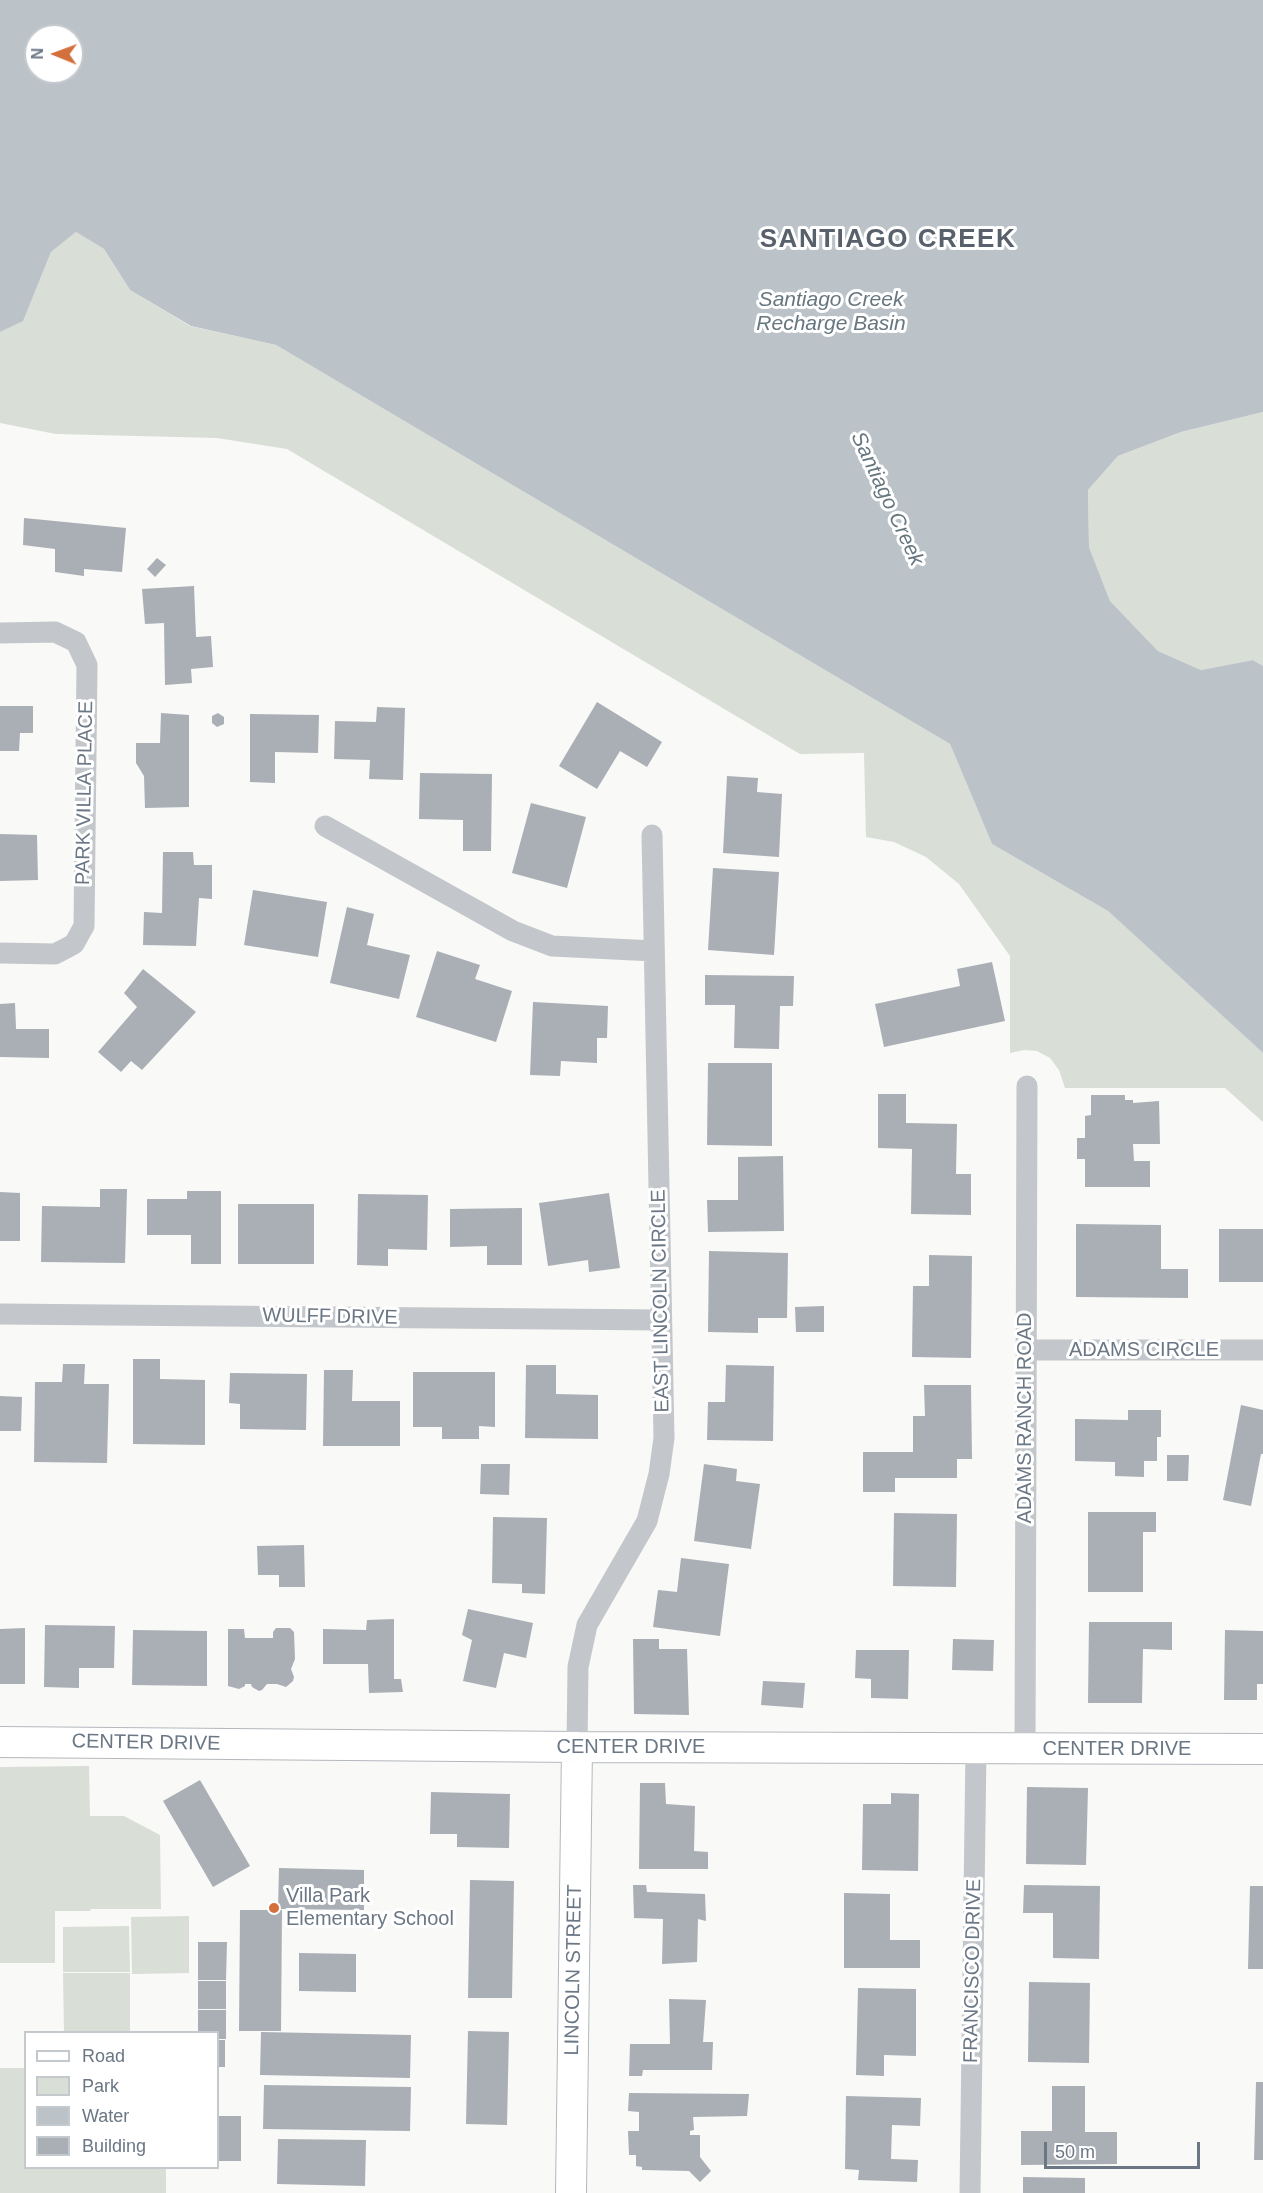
<!DOCTYPE html>
<style>
body{margin:0}
#map{position:relative;width:1263px;height:2193px;overflow:hidden;background:#f9f9f7;font-family:Arial,sans-serif}
canvas{display:block}
.legend{position:absolute;left:24px;top:2031px;width:195px;height:138px;box-sizing:border-box;background:#fff;border:2px solid #c4c9ce;margin:0;padding:8px 10px;list-style:none;font-size:18px;color:#6b7785}
.legend li{display:flex;align-items:center;gap:12px;height:30px}
.legend b{width:30px;border:2px solid #c4c9ce}
.north{position:absolute;left:24px;top:24px;width:60px;height:60px;box-sizing:border-box;background:#fff;border:2px solid #c4c9ce;border-radius:50%;rotate:271deg;font-size:16px;font-weight:700;line-height:24px;text-align:center;color:#6b7785}
.north::after{content:'';display:block;margin:auto;width:21px;height:27px;background:#d3703d;clip-path:polygon(50% 0,100% 100%,50% 72%,0 100%)}
.scale{position:absolute;left:1044px;top:2142px;width:156px;height:27px;box-sizing:border-box;border:3px solid #6b7785;border-top:0;padding-left:8px;font-size:18px;line-height:21px;white-space:nowrap;color:#6b7785;-webkit-text-stroke:4px #fff;paint-order:stroke}
</style>
<div id="map">
<canvas width="1263" height="2193"></canvas>
<ul class="legend">
<li><b style="height:8px;background:#fff"></b>Road</li>
<li><b style="height:16px;background:#d9ded7"></b>Park</li>
<li><b style="height:16px;background:#bbc3c9"></b>Water</li>
<li><b style="height:16px;background:#a9afb5"></b>Building</li>
</ul>
<div class="north">N</div>
<div class="scale">50 m</div>
</div>
<script>
const ctx = document.querySelector('canvas').getContext('2d');
ctx.lineJoin = 'round';
function fillPath(path, color) { ctx.fillStyle = color; ctx.fill(path, 'evenodd'); }
const toPath = rows => new Path2D(rows.map(r => 'M' + r).join(''));
function stroke(path, color, width, dash) { ctx.strokeStyle = color; ctx.lineWidth = width; ctx.lineCap = dash ? 'butt' : 'round'; ctx.setLineDash(dash || []); ctx.stroke(path); }
function label(font, color, halo, rows, align = 'center') {
  ctx.font = font + ' Arial,sans-serif'; ctx.lineWidth = 6; ctx.setLineDash([]); ctx.textBaseline = 'middle'; ctx.strokeStyle = halo; ctx.fillStyle = color; for (const [text, x, y, turn = 0] of rows) {
    ctx.save(); ctx.translate(x, y); ctx.rotate((+turn || 0) * Math.PI / 180); ctx.textAlign = isNaN(turn) ? turn : align; if (halo) ctx.strokeText(text, 0, 0); ctx.fillText(text, 0, 0); ctx.restore();
  }
}
fillPath(toPath([
 [76,232,104,249,130,290,190,326,276,345,950,744,992,844,1108,911,1263,1053,1263,1122,1225,1088,1065,1088,1059,1070,1050,1058,1037,1051,1024,1050,1010,1053,1010,956,959,884,926,857,894,842,866,837,864,753,800,754,287,449,217,438,56,434,0,423,0,332,23,320,51,252],
 [1263,412,1263,666,1253,660,1201,670,1158,651,1110,601,1089,547,1088,490,1118,456,1181,432],
 [89,1766,90,1816,124,1816,160,1835,161,1909,91,1909,90,1911,55,1911,55,1963,0,1963,0,1767],
 [189,1916,189,1973,132,1974,131,1917],
 [129,1926,130,1972,63,1972,63,1927],
 [63,1973,130,1973,130,2032,64,2032],
 [0,2068,25,2068,26,2168,166,2168,166,2193,0,2193]
]), '#d9ded7');
fillPath(toPath([
 [0,0,1263,0,1263,412,1181,432,1118,456,1088,490,1089,547,1110,601,1158,651,1201,670,1253,660,1263,666,1263,1053,1108,911,992,844,950,744,276,345,191,326,130,290,104,249,76,232,51,252,23,321,0,332],
 [36,36,72,36,72,72,36,72]
]), '#bbc3c9');
fillPath(toPath([
 [24,518,126,528,122,572,84,569,84,576,55,572,55,549,23,545],
 [157,558,166,565,155,577,147,569],
 [194,586,196,637,211,636,213,667,191,669,192,683,165,685,164,623,145,624,142,589],
 [597,702,662,742,647,767,620,751,597,789,559,766],
 [0,706,33,706,33,733,20,733,19,751,0,751],
 [377,707,405,708,403,780,369,779,370,760,334,759,335,721,376,722],
 [161,713,189,715,189,807,145,808,144,776,136,763,136,743,160,743],
 [218,713,224,717,224,724,217,727,212,723,212,716],
 [250,714,319,715,318,753,275,752,275,783,250,782],
 [420,773,492,774,491,851,463,851,463,820,419,819],
 [727,776,758,778,757,792,782,794,779,857,723,853],
 [531,803,586,817,567,888,512,873],
 [0,834,37,835,38,880,0,881],
 [163,852,193,852,194,865,212,865,212,899,199,898,196,946,143,945,144,912,162,913],
 [713,868,779,872,774,955,708,950],
 [253,890,327,902,318,957,244,945],
 [347,907,374,914,367,945,410,955,399,999,330,983],
 [437,951,480,965,475,979,512,991,496,1042,416,1017],
 [992,962,1005,1021,884,1047,875,1004,960,986,957,969],
 [143,969,196,1012,142,1070,131,1061,121,1072,98,1052,137,1007,124,993],
 [705,975,794,976,793,1006,780,1006,779,1049,734,1048,735,1005,705,1005],
 [533,1002,608,1006,607,1038,597,1038,597,1063,561,1061,560,1076,530,1075],
 [15,1003,16,1029,49,1029,49,1058,0,1057,0,1004],
 [708,1063,772,1063,772,1146,707,1145],
 [878,1094,906,1094,906,1123,957,1124,956,1174,971,1174,971,1215,911,1214,912,1149,878,1148],
 [1091,1095,1125,1095,1125,1100,1133,1100,1133,1103,1159,1101,1160,1144,1133,1144,1134,1161,1150,1161,1150,1187,1085,1187,1085,1159,1077,1159,1077,1138,1085,1138,1085,1116,1091,1115],
 [783,1156,784,1231,708,1232,707,1200,738,1200,738,1157],
 [100,1189,127,1189,125,1263,41,1262,42,1206,100,1207],
 [187,1191,221,1191,221,1264,191,1264,191,1235,147,1235,147,1199,187,1199],
 [0,1192,20,1193,20,1241,0,1241],
 [609,1193,620,1268,589,1272,588,1260,548,1266,539,1203],
 [358,1194,428,1195,427,1250,388,1249,388,1266,357,1265],
 [238,1204,314,1204,314,1264,238,1264],
 [522,1208,522,1265,487,1265,487,1246,450,1247,450,1209],
 [1076,1224,1161,1225,1161,1269,1188,1269,1188,1298,1076,1297],
 [1219,1229,1263,1229,1263,1282,1219,1282],
 [709,1251,788,1253,787,1318,758,1318,758,1333,708,1332],
 [929,1255,972,1256,971,1358,912,1357,913,1286,929,1286],
 [824,1306,824,1332,796,1332,795,1307],
 [133,1359,160,1359,160,1379,205,1380,205,1445,133,1444],
 [63,1364,85,1364,84,1384,109,1384,107,1463,34,1462,35,1382,62,1382],
 [526,1365,556,1365,556,1394,598,1395,598,1439,525,1438],
 [726,1365,774,1366,773,1441,707,1440,708,1402,725,1402],
 [324,1370,353,1370,352,1401,400,1401,400,1446,323,1446],
 [413,1372,495,1372,495,1427,479,1426,479,1439,442,1439,442,1427,413,1427],
 [230,1373,307,1374,306,1430,240,1429,240,1404,229,1403],
 [924,1385,971,1385,972,1459,957,1459,957,1478,895,1478,895,1492,863,1492,863,1452,913,1452,913,1416,925,1416],
 [0,1396,22,1397,21,1431,0,1431],
 [1241,1405,1263,1410,1263,1454,1261,1454,1251,1506,1223,1500],
 [1128,1410,1161,1410,1161,1437,1157,1437,1157,1461,1144,1461,1144,1477,1115,1476,1115,1462,1075,1461,1075,1419,1128,1420],
 [1167,1455,1189,1455,1188,1481,1167,1481],
 [481,1464,510,1464,509,1495,480,1494],
 [704,1464,737,1469,736,1481,760,1484,751,1549,694,1541],
 [1088,1512,1156,1512,1156,1532,1143,1532,1143,1592,1088,1592],
 [894,1513,957,1514,956,1587,893,1586],
 [493,1517,547,1518,545,1594,522,1593,522,1584,492,1583],
 [304,1545,305,1587,279,1587,279,1575,258,1575,257,1546],
 [681,1558,729,1564,720,1636,653,1627,658,1590,677,1592],
 [468,1609,533,1623,526,1658,504,1653,496,1688,463,1681,472,1640,462,1635],
 [394,1619,394,1679,401,1679,403,1692,369,1693,368,1664,323,1664,323,1629,366,1630,367,1620],
 [1089,1622,1172,1622,1172,1650,1143,1649,1142,1703,1088,1703],
 [45,1625,115,1626,114,1668,79,1668,79,1688,44,1687],
 [25,1628,25,1684,0,1684,0,1629],
 [276,1628,290,1628,294,1632,295,1659,291,1669,294,1677,293,1681,286,1687,277,1684,267,1684,262,1690,259,1691,252,1687,251,1684,245,1684,245,1686,239,1689,228,1686,228,1629,244,1629,245,1638,273,1638,273,1632],
 [133,1630,207,1631,207,1686,132,1685],
 [1225,1630,1263,1631,1263,1684,1257,1684,1257,1700,1224,1700],
 [633,1639,659,1639,659,1649,687,1649,689,1715,634,1714],
 [953,1639,994,1640,993,1671,952,1670],
 [856,1650,909,1650,908,1699,871,1698,871,1679,855,1678],
 [763,1681,805,1683,803,1708,761,1705],
 [200,1780,250,1866,213,1887,163,1801],
 [640,1783,665,1783,666,1804,695,1806,694,1851,708,1852,708,1869,639,1869],
 [1027,1787,1088,1788,1086,1865,1026,1864],
 [431,1792,510,1794,509,1848,457,1847,457,1834,430,1834],
 [891,1793,919,1794,918,1871,862,1870,863,1804,891,1804],
 [279,1868,364,1870,364,1910,278,1909],
 [470,1880,514,1881,512,1998,468,1998],
 [633,1885,646,1885,647,1892,705,1894,706,1921,698,1919,697,1962,662,1964,663,1919,634,1918],
 [1024,1885,1100,1886,1099,1959,1053,1958,1053,1913,1023,1913],
 [1250,1886,1263,1886,1263,1969,1248,1969],
 [844,1893,890,1894,890,1940,920,1940,920,1968,844,1968],
 [240,1910,282,1910,281,2031,239,2031],
 [198,1942,227,1942,226,1980,198,1980],
 [299,1953,356,1954,356,1992,299,1991],
 [198,1981,226,1981,226,2009,198,2009],
 [1029,1982,1090,1983,1089,2063,1028,2062],
 [858,1988,916,1989,916,2056,884,2055,884,2076,856,2075],
 [669,1999,706,2000,703,2042,713,2042,712,2070,643,2070,642,2076,629,2076,630,2044,670,2044],
 [198,2010,226,2010,226,2039,218,2039,218,2032,198,2032],
 [468,2031,509,2032,507,2125,466,2124],
 [261,2032,411,2035,410,2078,260,2075],
 [218,2040,225,2040,225,2067,218,2067],
 [1256,2082,1263,2082,1263,2160,1254,2160],
 [264,2085,411,2087,410,2131,263,2129],
 [1052,2086,1085,2086,1085,2132,1117,2132,1117,2164,1021,2165,1021,2131,1052,2131],
 [629,2093,749,2094,747,2116,693,2117,694,2130,690,2131,690,2135,700,2135,700,2157,711,2171,700,2182,689,2171,642,2170,642,2167,636,2166,636,2155,629,2155,628,2131,639,2131,639,2112,628,2111],
 [846,2096,921,2098,920,2126,892,2125,891,2159,918,2160,917,2182,858,2180,859,2170,845,2169],
 [219,2116,241,2116,241,2161,219,2161],
 [278,2139,366,2140,365,2186,277,2184],
 [1023,2177,1085,2178,1085,2193,1023,2193]
]), '#a9afb5');
const secondary = toPath([
 [0,1742,577,1747,1263,1749],
 [571,2193,577,1747]
]);
stroke(secondary, '#b3b8bd', 32);
stroke(toPath([
 [0,633,55,632,76,642,87,665,84,926,74,944,55,954,0,953],
 [325,826,513,931,552,946,654,951],
 [0,1314,660,1320],
 [1026,1350,1263,1350],
 [577,1747,578,1667,587,1625,647,1521,659,1474,664,1438,652,835],
 [1025,1749,1027,1086],
 [970,2193,976,1749]
]), '#c3c6ca', 21);
stroke(secondary, '#fff', 30);
for (const [x, y, r, color] of [
 [274,1908,6,"#d3703d"]
]) { const dot = new Path2D(); dot.arc(x, y, r, 0, 2 * Math.PI); ctx.fillStyle = color; ctx.fill(dot); stroke(dot, '#fff', 2); }
label('20px', '#6b7785', '#fff', [
 ["PARK VILLA PLACE",85,793,-89],
 ["EAST LINCOLN CIRCLE",661,1301,-91],
 ["WULFF DRIVE",330,1317,1],
 ["ADAMS CIRCLE",1144,1350],
 ["ADAMS RANCH ROAD",1025,1418,-90],
 ["CENTER DRIVE",146,1743,1],
 ["CENTER DRIVE",631,1747],
 ["CENTER DRIVE",1117,1749],
 ["LINCOLN STREET",574,1970,-89],
 ["FRANCISCO DRIVE",973,1971,-89]
]);
label('20px', '#6b7785', '#fff', [
 ["Villa Park",286,1896],
 ["Elementary School",286,1919]
], 'left');
label('italic 21px', '#677780', '#fff', [
 ["Santiago Creek",831,300],
 ["Recharge Basin",831,324],
 ["Santiago Creek",887,499,65]
]);
ctx.letterSpacing = '1.5px';
label('bold 26px', '#58616b', '#fff', [
 ["SANTIAGO CREEK",888,240]
]);
ctx.letterSpacing = '0px';
</script>
